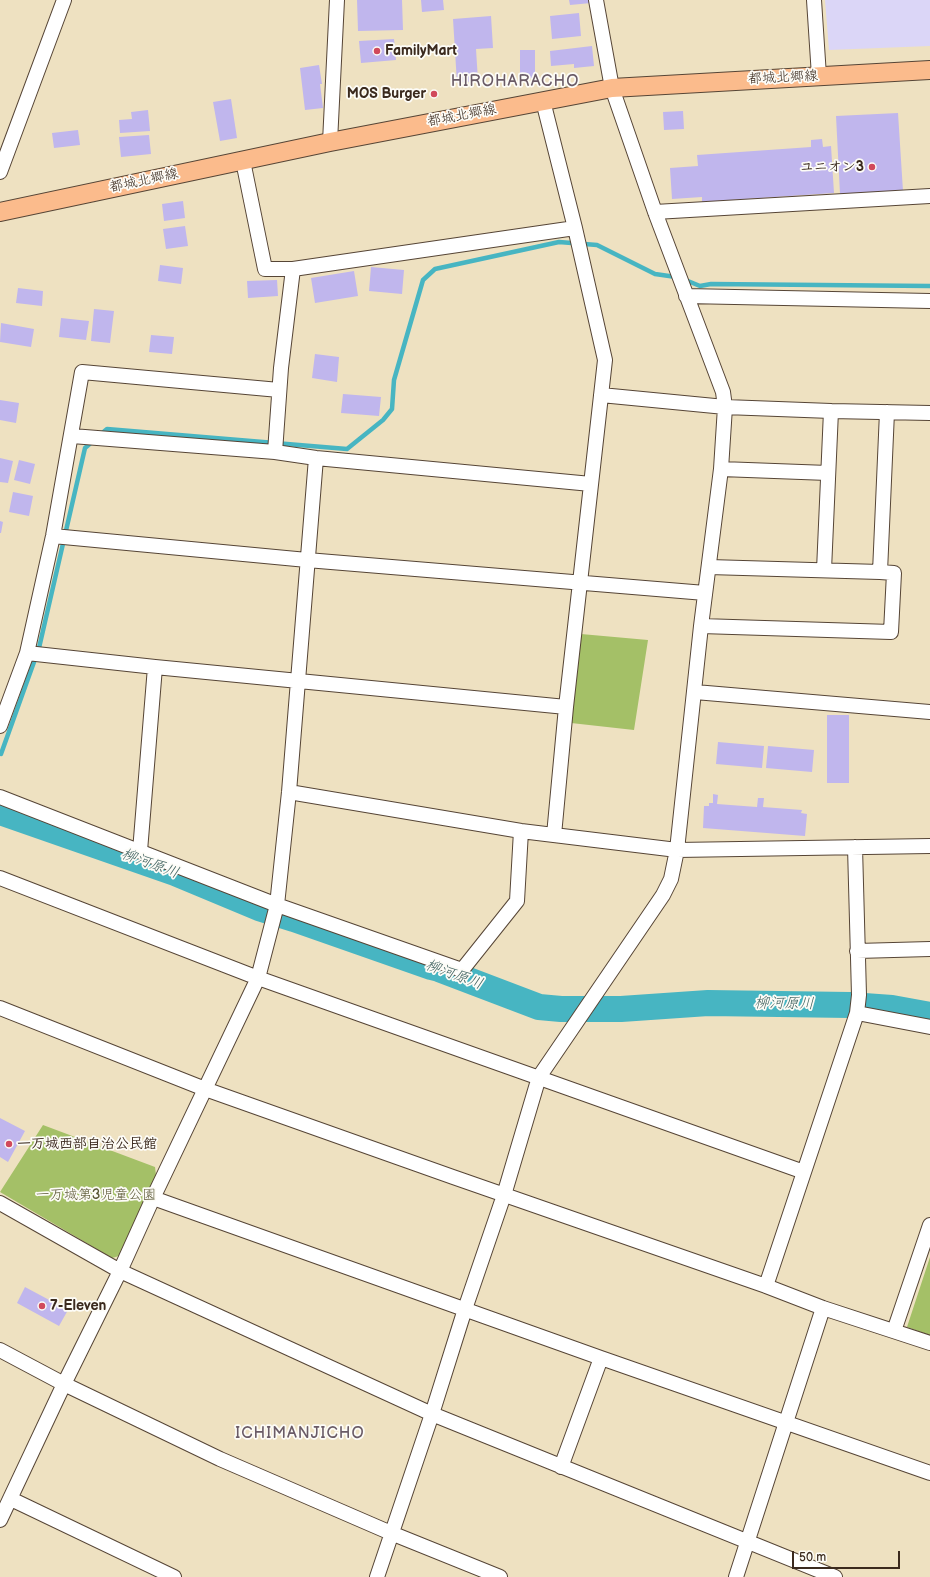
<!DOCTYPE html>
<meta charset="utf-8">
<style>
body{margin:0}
#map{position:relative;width:930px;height:1577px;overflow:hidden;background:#eee1c1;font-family:"Balsamiq Sans",sans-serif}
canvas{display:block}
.scale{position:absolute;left:792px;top:1551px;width:108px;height:18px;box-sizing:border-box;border:2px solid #3b2a1e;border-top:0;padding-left:5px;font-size:12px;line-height:14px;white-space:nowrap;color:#3b2a1e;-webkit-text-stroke:3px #fdfcf7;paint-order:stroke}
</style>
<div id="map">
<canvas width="930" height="1577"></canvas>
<div class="scale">50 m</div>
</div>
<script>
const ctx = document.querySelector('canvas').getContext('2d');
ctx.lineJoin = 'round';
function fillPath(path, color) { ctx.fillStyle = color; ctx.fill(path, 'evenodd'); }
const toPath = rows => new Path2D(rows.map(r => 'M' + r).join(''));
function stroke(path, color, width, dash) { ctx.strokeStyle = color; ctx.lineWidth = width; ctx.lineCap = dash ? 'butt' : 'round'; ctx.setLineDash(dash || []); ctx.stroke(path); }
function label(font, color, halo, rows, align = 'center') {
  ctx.font = font + ' "Balsamiq Sans","Klee One",sans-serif'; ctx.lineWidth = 3.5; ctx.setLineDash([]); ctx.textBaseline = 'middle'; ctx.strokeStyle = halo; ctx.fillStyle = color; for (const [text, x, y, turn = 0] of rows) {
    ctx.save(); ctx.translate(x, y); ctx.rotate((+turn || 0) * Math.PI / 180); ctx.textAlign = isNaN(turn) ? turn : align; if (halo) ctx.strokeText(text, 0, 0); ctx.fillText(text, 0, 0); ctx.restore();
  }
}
fillPath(toPath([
 [825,0,930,0,930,46,829,50]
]), '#dbd6f7');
fillPath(toPath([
 [581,634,648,640,634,730,571,723],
 [43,1125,155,1167,156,1175,119,1256,112,1258,0,1192],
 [930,1257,930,1335,907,1327]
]), '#a4c067');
stroke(toPath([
 [683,279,700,286,711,284,930,286],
 [100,435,107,429,347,449,383,420,392,409,394,380,423,280,435,269,559,242,597,245,655,274,676,277],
 [1,754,39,648,85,448,93,441]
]), '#47b5c2', 4.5);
stroke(toPath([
 [0,812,175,873,259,908,294,919,431,967,439,969,539,1007,561,1009,621,1009,708,1003,850,1005,892,1008,930,1015]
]), '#47b5c2', 26);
fillPath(toPath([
 [357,0,402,0,403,30,358,31],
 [421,0,443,0,444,10,422,12],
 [569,0,591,0,591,3,570,5],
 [579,13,581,36,552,39,550,16],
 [491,16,493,48,476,49,478,81,457,83,453,19],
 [394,39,396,60,361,63,359,41],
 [592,46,594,66,574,68,574,64,551,66,550,51],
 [520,50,535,50,535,78,520,79],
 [319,65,322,84,320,84,323,108,305,110,300,68],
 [231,99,237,138,220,141,213,102],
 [148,110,150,131,120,133,119,120,132,119,131,112],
 [683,111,684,129,664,130,663,112],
 [898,113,903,191,840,194,836,116],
 [78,130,80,145,54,148,52,133],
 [149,135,151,154,121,157,119,137],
 [822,139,823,147,831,146,834,193,702,202,702,197,672,199,670,168,698,166,697,155,811,147,811,140],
 [183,201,185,218,164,221,162,204],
 [185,226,188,246,166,249,163,229],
 [160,265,183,268,181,284,158,281],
 [371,267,404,270,402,294,369,291],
 [354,271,358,296,315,303,311,278],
 [277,280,278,296,248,298,247,281],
 [18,288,43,291,42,306,16,303],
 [94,309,114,311,110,343,91,341],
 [61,318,89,321,86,340,59,337],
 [1,323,34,329,31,347,0,342],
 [151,335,174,337,172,354,149,352],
 [315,354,339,357,337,382,312,378],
 [343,394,381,397,379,416,341,413],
 [0,400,19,403,16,423,0,420],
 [0,458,13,461,8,483,0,482],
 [19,460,35,464,30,484,14,480],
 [13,492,33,496,29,516,9,512],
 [0,521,3,522,1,533,0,533],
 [827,715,849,715,849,783,827,783],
 [718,742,764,746,762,768,716,764],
 [768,746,814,750,812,772,766,768],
 [713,794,718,795,717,804,757,807,758,798,764,798,763,807,802,810,801,813,807,814,805,836,703,828,704,806,709,806,709,803,713,803],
 [0,1118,25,1131,8,1162,0,1157],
 [25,1287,68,1310,59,1326,17,1303]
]), '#c0b6ed');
const minor = toPath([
 [814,0,819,76],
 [543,101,575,228,605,360,566,707,554,835],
 [330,142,337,0],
 [243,161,265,269,293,269,575,228],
 [0,172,64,0],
 [655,212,930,196],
 [686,296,930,301],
 [601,395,725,407,831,411,930,413],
 [72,436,275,452,316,458,591,484],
 [275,452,281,368,293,269],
 [721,469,828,473],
 [53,536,307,560,705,593],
 [709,567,880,572,887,412],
 [824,570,831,411],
 [701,626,891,632,894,573,880,572],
 [27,653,155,667,566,707],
 [695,692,930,712],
 [0,726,27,653,53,536,82,372,279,390],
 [289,792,521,831,677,850,930,846],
 [0,797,277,905,462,970,517,901,521,831],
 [140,851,155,667],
 [0,878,258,978,804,1172],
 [857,951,930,949],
 [0,1008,205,1089,453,1177,766,1286,823,1308,930,1343],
 [857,1013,930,1027],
 [153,1198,601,1358,930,1473],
 [0,1203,120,1271,432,1414,835,1577],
 [766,1286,857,1013,859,995,855,847],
 [894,1331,930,1225],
 [0,1350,64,1384,220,1459,391,1533,500,1577],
 [561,1467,601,1358],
 [11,1499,174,1577],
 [0,1520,64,1384,120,1271,153,1198,258,978,277,905,289,792,316,458],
 [377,1577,432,1414,465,1309,504,1195,539,1077,663,895,671,879,677,850,701,626,721,469,725,407,723,392,655,212,612,88,596,0],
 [736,1577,823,1308]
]);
const major = toPath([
 [0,212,330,142,612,88,930,70]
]);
stroke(minor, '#564536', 16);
stroke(major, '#564536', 20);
stroke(minor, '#fff', 14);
stroke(major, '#fbbb8c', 18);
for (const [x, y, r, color] of [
 [377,51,4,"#d1495b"],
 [434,94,4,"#d1495b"],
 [872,167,4,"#d1495b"],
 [9,1144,4,"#d1495b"],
 [42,1306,4,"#d1495b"]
]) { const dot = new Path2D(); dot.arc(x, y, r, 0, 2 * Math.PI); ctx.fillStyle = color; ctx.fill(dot); stroke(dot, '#fdfcf7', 1.5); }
label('bold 14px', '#3b2a1e', '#fdfcf7', [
 ["FamilyMart",385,51],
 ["MOS Burger",426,94,"right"],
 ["ユニオン3",864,167,"right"],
 ["一万城西部自治公民館",17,1144],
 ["7-Eleven",50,1306]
], 'left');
label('14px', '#3b2a1e', '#fdfcf7', [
 ["都城北郷線",783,78,-3],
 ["都城北郷線",462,116,-11],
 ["都城北郷線",144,181,-12]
]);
label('14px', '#5a5734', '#fdfcf7', [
 ["一万城第3児童公園",96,1195]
]);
label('italic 15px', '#406260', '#fdfcf7', [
 ["柳河原川",150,864,20],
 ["柳河原川",454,975,20],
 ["柳河原川",784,1004,1]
]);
ctx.letterSpacing = '1px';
label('16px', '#6a5b66', '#fdfcf7', [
 ["HIROHARACHO",515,82],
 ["ICHIMANJICHO",300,1434]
]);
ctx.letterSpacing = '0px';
</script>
